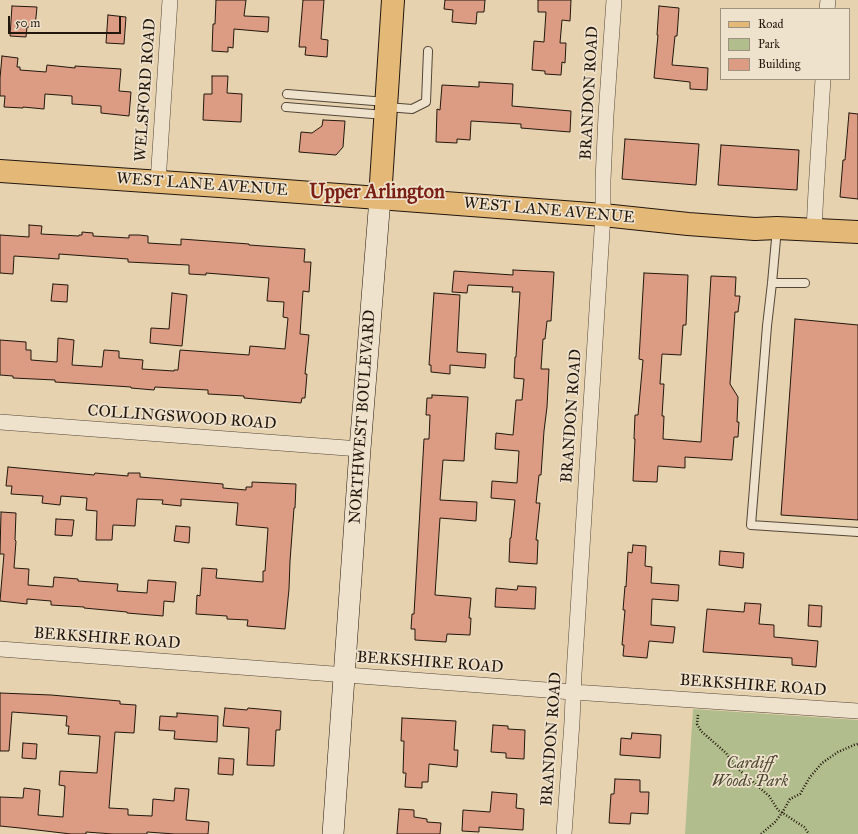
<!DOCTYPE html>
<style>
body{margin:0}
#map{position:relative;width:858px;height:834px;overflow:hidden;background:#e7d2b0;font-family:"IM FELL Great Primer",serif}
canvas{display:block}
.legend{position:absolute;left:720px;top:8px;width:130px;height:72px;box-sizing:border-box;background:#efe2cc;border:1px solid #9d9180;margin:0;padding:5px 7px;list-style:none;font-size:12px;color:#22170d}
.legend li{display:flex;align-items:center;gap:8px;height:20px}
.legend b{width:20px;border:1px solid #9d9180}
.scale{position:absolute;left:8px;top:16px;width:113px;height:18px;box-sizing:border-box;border:2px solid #22170d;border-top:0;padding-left:5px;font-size:12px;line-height:14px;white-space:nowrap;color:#22170d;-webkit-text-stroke:3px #efe2cc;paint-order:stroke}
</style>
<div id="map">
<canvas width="858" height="834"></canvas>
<ul class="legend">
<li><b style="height:5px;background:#e4b978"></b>Road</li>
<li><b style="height:11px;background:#b2bd8d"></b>Park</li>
<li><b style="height:11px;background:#db9c83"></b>Building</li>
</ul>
<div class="scale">50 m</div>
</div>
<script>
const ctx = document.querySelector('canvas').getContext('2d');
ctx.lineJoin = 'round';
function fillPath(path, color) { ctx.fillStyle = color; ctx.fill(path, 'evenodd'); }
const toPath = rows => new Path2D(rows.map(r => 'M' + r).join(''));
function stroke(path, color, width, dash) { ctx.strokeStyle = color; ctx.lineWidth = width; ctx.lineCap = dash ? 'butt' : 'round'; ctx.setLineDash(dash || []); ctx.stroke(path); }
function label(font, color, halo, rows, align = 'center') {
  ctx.font = font + ' "IM FELL Great Primer",serif'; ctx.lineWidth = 3.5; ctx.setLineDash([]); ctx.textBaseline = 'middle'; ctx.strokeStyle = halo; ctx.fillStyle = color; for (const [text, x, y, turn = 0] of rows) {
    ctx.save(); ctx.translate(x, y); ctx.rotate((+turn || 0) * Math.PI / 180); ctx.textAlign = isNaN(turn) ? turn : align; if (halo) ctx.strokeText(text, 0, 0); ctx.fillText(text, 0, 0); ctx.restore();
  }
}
fillPath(toPath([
 [693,709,858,720,858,834,685,834]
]), '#b2bd8d');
const building = toPath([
 [216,0,246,0,244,16,269,17,268,32,234,29,233,48,228,47,228,52,212,51,213,24,215,24,216,0],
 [303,0,324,0,321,39,328,40,327,57,305,55,306,47,299,47,303,0],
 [445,0,485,0,484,12,477,12,476,24,452,22,453,10,444,9,445,0],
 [538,0,571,0,570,21,562,20,560,43,566,43,565,63,562,62,561,75,545,74,545,71,532,70,534,41,544,42,546,12,538,12,538,0],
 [12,6,37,7,35,27,27,27,26,37,10,36,12,6],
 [659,6,679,8,677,36,675,36,672,65,708,68,707,90,690,89,690,82,654,78,658,35,657,35,659,6],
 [108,15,126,17,124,44,106,43,108,15],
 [2,56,18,58,17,67,20,67,20,70,46,72,47,65,75,68,75,66,121,69,119,91,131,92,129,116,101,113,101,106,72,104,72,96,45,94,44,109,23,107,23,108,4,107,5,96,0,96,0,78,2,56],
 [212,76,228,76,227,93,242,94,241,122,203,120,204,94,212,94,212,76],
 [479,82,513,84,512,106,571,111,570,132,521,128,521,124,471,121,470,140,457,139,457,143,436,142,437,109,440,110,442,85,479,87,479,82],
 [849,113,858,114,858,199,840,197,843,160,845,160,849,113],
 [323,120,345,121,343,147,336,155,299,152,301,132,312,133,322,126,323,120],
 [625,139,699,144,696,185,622,179,625,139],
 [721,145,799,150,797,190,718,185,721,145],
 [29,225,42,226,41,234,79,236,79,235,82,235,82,232,93,233,93,236,129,238,129,235,139,235,148,236,148,243,181,245,181,239,249,244,249,245,305,249,304,262,311,262,309,292,303,291,300,334,309,335,305,374,307,374,305,398,302,398,301,403,244,398,244,396,208,394,208,390,155,387,154,390,131,388,131,387,55,382,55,380,13,378,13,376,0,375,0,340,26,342,26,350,31,350,31,360,57,362,58,338,74,340,72,365,102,367,104,350,119,351,119,358,143,360,142,369,174,371,174,370,178,370,180,350,249,355,250,346,285,349,288,318,283,317,284,302,267,301,269,278,206,273,206,275,189,274,189,265,128,262,128,259,59,254,59,259,14,256,13,274,0,273,0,235,29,237,29,225],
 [513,270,554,272,551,321,547,321,545,339,543,339,541,369,549,369,547,407,544,431,541,475,539,475,536,503,540,503,536,540,538,540,537,564,509,562,510,538,511,538,515,500,491,498,492,481,517,483,519,451,495,449,496,433,513,435,516,400,522,400,524,379,514,378,515,357,516,357,520,292,512,292,513,287,468,285,467,293,452,292,454,271,513,275,513,270],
 [644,273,688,275,686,325,683,325,681,355,662,354,660,384,664,384,662,416,664,416,663,439,701,442,711,276,736,277,735,296,740,296,738,312,735,312,730,384,738,397,737,422,739,422,738,437,734,437,732,460,685,457,685,468,658,466,657,482,633,481,635,439,634,439,635,415,638,415,643,360,639,359,644,273],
 [53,284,68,285,67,302,51,301,53,284],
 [172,293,187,295,182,346,150,343,151,328,169,329,172,293],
 [434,293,460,295,457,352,486,354,485,368,450,365,450,374,431,372,431,365,429,365,434,293],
 [795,319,858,325,858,520,781,515,795,319],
 [432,395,468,397,464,461,443,460,440,500,477,502,476,521,440,518,435,595,471,598,469,618,471,618,470,635,447,634,446,642,415,640,415,629,411,629,412,614,414,614,424,439,429,439,430,415,426,415,427,398,432,398,432,395],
 [8,467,94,475,95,473,128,476,128,473,140,473,140,477,223,484,223,488,246,490,246,487,252,487,252,482,296,484,295,508,294,508,290,561,289,589,285,629,247,626,248,620,227,619,227,616,196,614,197,595,200,596,202,568,217,569,216,578,263,582,263,571,265,571,268,528,236,525,238,503,181,499,181,506,162,504,163,500,137,499,135,526,113,525,112,540,96,540,97,511,86,510,87,498,61,496,60,505,42,503,43,496,11,494,12,486,6,486,8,467],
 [1,512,16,513,15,540,16,541,14,568,29,569,28,585,53,587,54,577,78,579,78,581,118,584,117,591,147,593,148,580,176,582,174,602,164,601,163,616,127,613,127,612,84,608,84,607,51,605,51,601,27,599,27,604,0,601,4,554,0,554,1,512],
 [56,519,74,520,72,536,55,535,56,519],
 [176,526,190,527,189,543,174,541,176,526],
 [633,545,646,546,645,566,652,567,651,583,679,585,678,601,652,599,651,625,675,627,673,643,649,641,647,658,623,656,624,645,622,645,625,610,623,610,625,586,626,587,628,552,632,553,633,545],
 [720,551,744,553,743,568,719,565,720,551],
 [518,586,536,587,535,609,495,607,496,588,517,590,518,586],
 [745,603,761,604,759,624,774,625,774,637,818,641,816,667,792,665,792,658,703,652,707,609,744,612,745,603],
 [809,605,822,606,821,627,808,626,809,605],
 [0,693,51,695,120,701,120,704,136,705,134,733,115,732,109,808,128,809,128,815,152,816,153,799,174,801,175,788,189,789,186,820,209,822,208,834,175,834,147,832,147,834,113,834,86,832,86,834,71,834,20,828,0,826,0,797,23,798,24,788,40,790,38,815,63,817,65,786,59,785,60,771,97,773,100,736,68,734,69,726,66,726,67,716,12,712,9,751,0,751,0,693],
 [225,708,247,710,248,708,281,711,280,730,276,730,274,766,247,765,249,728,223,726,225,708],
 [177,713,218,716,217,742,174,739,175,731,159,730,160,716,177,717,177,713],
 [402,718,456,721,454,750,458,750,457,767,429,764,428,782,422,782,422,788,405,787,406,773,403,773,404,741,401,741,402,718],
 [493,725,508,726,508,729,525,730,524,759,506,758,506,753,491,752,493,725],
 [632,733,661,735,660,758,620,755,621,738,631,739,632,733],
 [23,743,37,744,36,759,22,758,23,743],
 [219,758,234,759,233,775,218,774,219,758],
 [615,779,640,780,640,792,649,792,648,814,631,813,630,824,609,823,611,794,614,794,615,779],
 [492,792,517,794,516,808,524,809,523,830,479,827,479,832,462,831,463,810,490,812,492,792],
 [399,809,414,810,414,817,427,819,427,822,441,823,440,834,397,834,399,809]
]);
fillPath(building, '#db9c83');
stroke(building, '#22170d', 1);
const lane = toPath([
 [287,94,386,102],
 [286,107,385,115],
 [387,107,412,109,426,102,428,51],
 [777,228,772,283,767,326,751,525,858,532],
 [772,283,805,283]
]);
const street = toPath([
 [827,9,828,0],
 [158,182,170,0],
 [814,230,816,191,823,79],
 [0,422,360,449],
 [0,649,573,692,858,711],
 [564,834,572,722,574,674,603,215,603,180,606,115,614,0]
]);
const secondary = toPath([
 [333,834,360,449,380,198]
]);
const primary = toPath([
 [0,171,219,186,445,203,603,215,688,224,755,229,777,228,858,232],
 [380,198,393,0]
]);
stroke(lane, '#534636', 10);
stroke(street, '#534636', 16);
stroke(secondary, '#22170d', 22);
stroke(primary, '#22170d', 24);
stroke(toPath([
 [698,715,697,724,701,731,726,753,736,767,769,796,778,810,804,827,809,834],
 [761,834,775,822,782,813,790,799,800,794,810,777,822,763,838,752,854,745,858,744]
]), '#22170d', 2.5, [1, 2]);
stroke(lane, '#efe2cc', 8);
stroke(street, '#efe2cc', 15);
stroke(secondary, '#efe2cc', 21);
stroke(primary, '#e4b978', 22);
label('16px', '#22170d', '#efe2cc', [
 ["WELSFORD ROAD",146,90,-86],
 ["BRANDON ROAD",590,93,-87],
 ["WEST LANE AVENUE",202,185,4],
 ["WEST LANE AVENUE",549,211,5],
 ["BRANDON ROAD",572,416,-86],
 ["NORTHWEST BOULEVARD",363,417,-86],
 ["COLLINGSWOOD ROAD",182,418,4],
 ["BERKSHIRE ROAD",107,639,4],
 ["BERKSHIRE ROAD",430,663,4],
 ["BERKSHIRE ROAD",753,686,4],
 ["BRANDON ROAD",552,739,-86]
]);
label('italic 16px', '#4d4933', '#efe2cc', [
 ["Cardiff",750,764],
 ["Woods Park",750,782]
]);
label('bold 20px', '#7a1f14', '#efe2cc', [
 ["Upper Arlington",377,193]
]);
</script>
